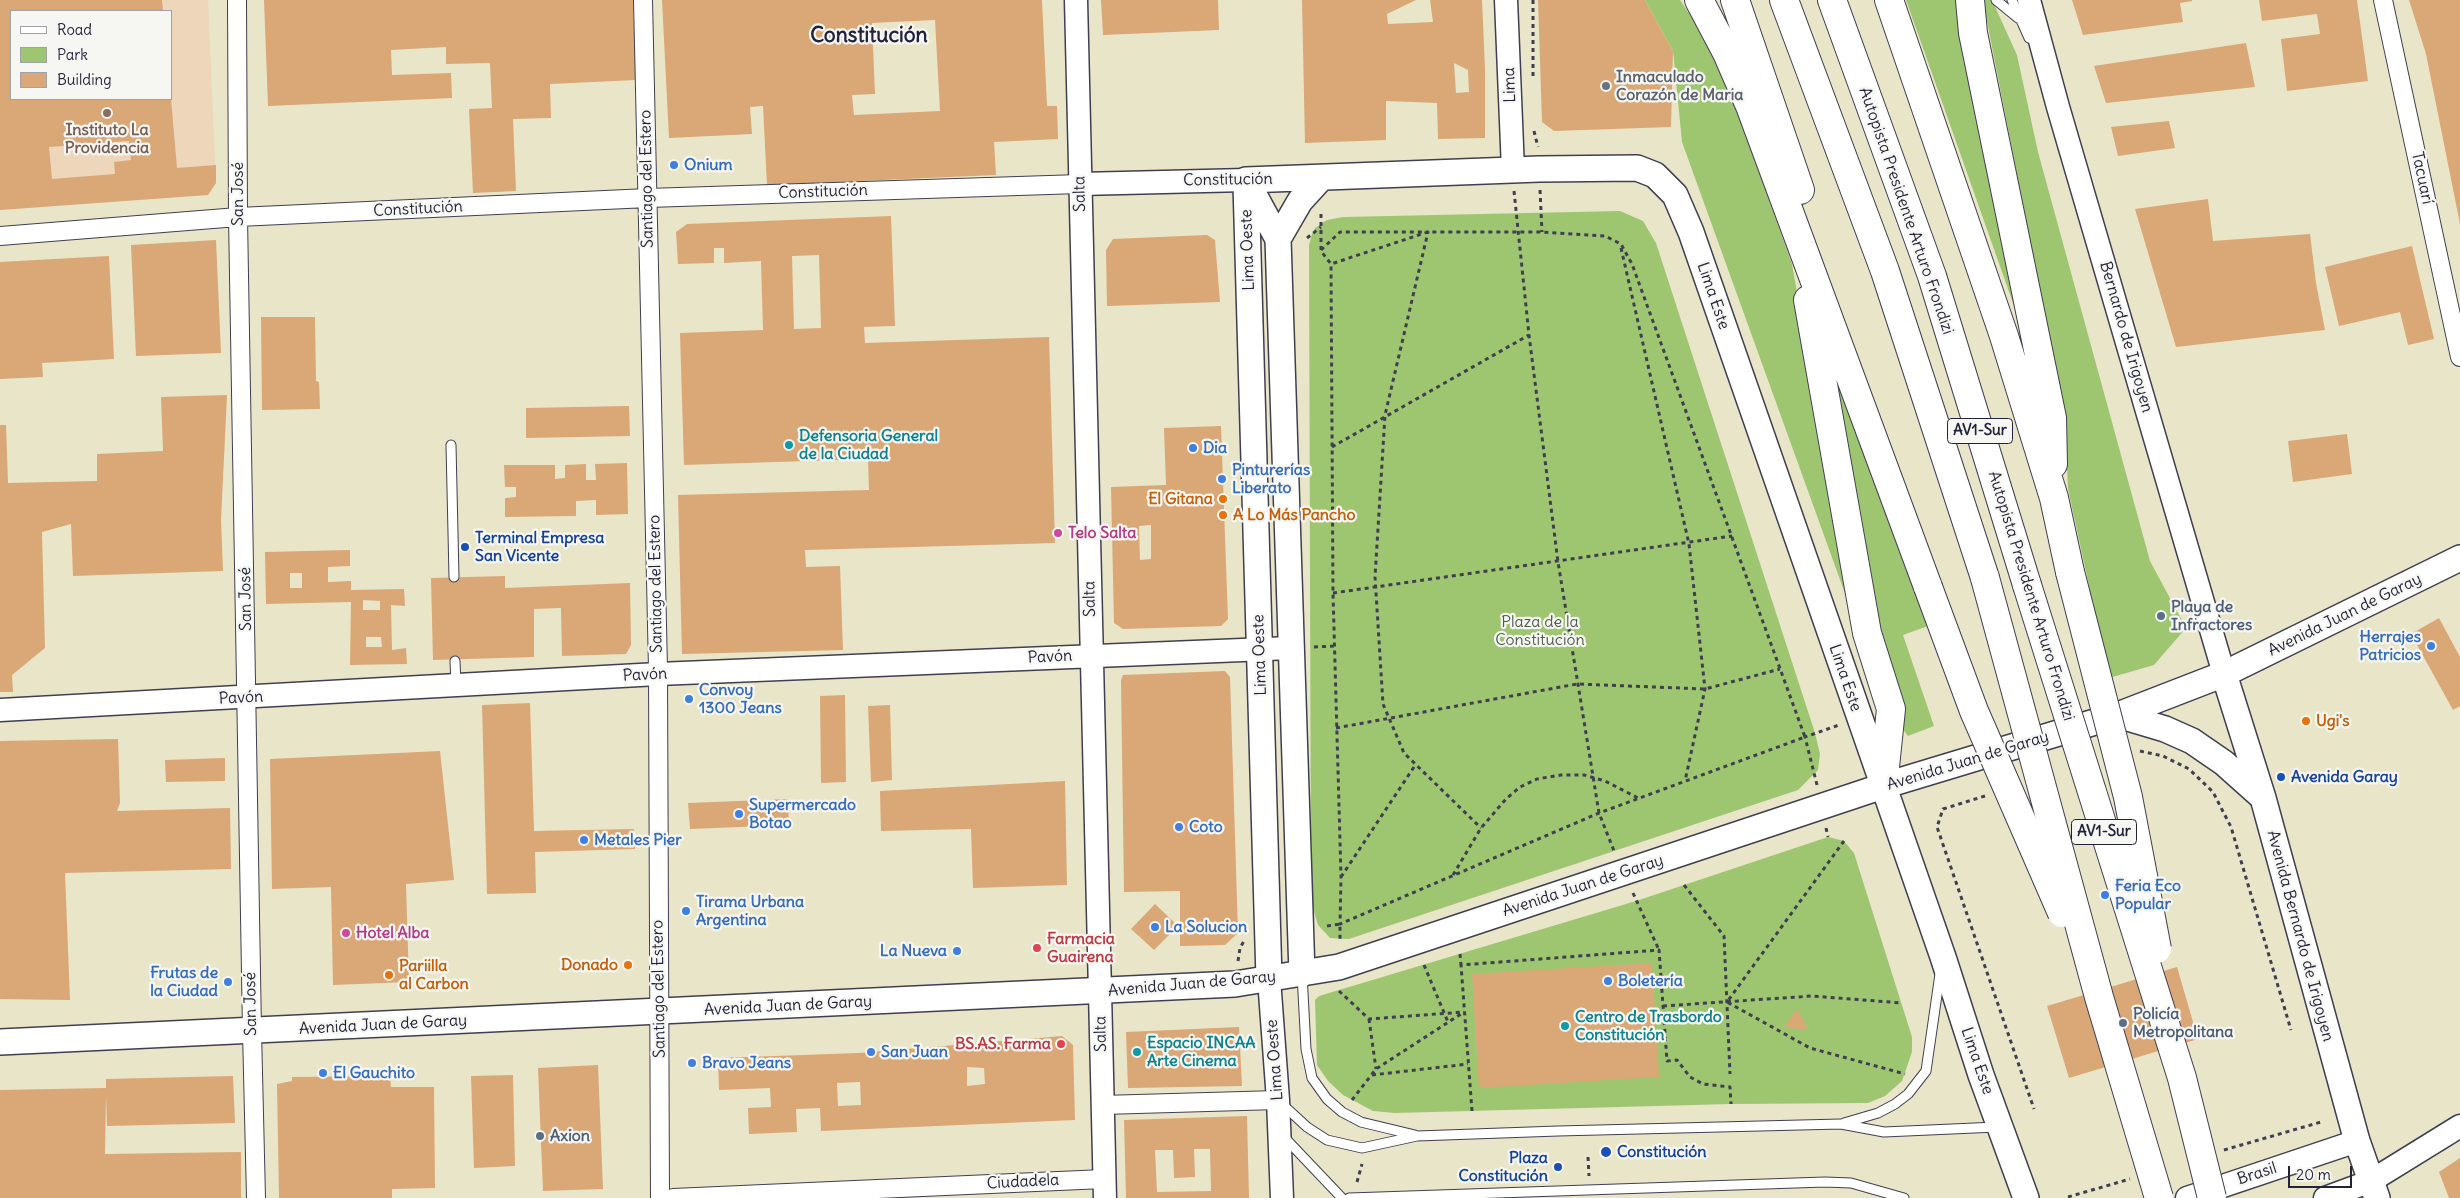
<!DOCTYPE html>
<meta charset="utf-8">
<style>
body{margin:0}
#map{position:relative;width:2460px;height:1198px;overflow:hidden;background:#e9e5c8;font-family:Delius,sans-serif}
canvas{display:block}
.legend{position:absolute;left:10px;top:10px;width:162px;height:90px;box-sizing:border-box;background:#f6f6f2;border:1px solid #a1a1a9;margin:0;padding:6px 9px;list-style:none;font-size:15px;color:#22223b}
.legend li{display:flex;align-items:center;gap:10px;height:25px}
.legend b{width:25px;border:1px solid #a1a1a9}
.scale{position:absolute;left:2288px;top:1166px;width:64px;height:22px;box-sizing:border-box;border:2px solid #22223b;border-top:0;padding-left:6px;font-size:15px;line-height:18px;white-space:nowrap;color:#22223b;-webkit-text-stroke:4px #f6f6f2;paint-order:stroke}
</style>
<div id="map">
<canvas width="2460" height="1198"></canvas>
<ul class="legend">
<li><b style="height:6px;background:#fff"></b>Road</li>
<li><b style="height:14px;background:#9ec671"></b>Park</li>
<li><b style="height:14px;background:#daa776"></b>Building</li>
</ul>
<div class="scale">20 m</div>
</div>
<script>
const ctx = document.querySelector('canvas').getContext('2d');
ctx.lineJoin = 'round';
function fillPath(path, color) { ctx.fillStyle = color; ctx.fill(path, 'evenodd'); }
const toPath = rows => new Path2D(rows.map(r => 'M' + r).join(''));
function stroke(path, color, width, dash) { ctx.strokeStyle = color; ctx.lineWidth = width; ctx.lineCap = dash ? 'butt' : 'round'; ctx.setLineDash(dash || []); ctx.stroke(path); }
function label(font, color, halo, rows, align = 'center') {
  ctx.font = font + ' Delius,sans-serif'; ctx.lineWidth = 4.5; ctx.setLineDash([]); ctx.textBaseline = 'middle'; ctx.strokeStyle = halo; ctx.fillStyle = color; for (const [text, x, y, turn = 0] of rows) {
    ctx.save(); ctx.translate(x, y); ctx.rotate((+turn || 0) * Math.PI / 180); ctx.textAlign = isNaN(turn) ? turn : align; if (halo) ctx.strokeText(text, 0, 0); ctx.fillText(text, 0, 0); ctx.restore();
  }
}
fillPath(toPath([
 [0,0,208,0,216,183,208,195,0,210],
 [11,11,171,11,171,99,11,99]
]), '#eed6bb');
fillPath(toPath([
 [1645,0,1680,0,1717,55,1792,264,1856,624,1682,142,1673,51],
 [1906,0,1992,0,2017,55,2038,152,2150,561,2186,628,2154,665,2109,678,2068,489,2065,419,1985,11,1961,16,2031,354],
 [1620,211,1643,221,1656,243,1815,733,1820,754,1818,770,1798,790,1349,939,1330,938,1318,925,1311,902,1309,245,1312,234,1315,228,1327,220,1343,217],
 [1827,354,1931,625,1903,635,1934,726,1908,736,1898,723],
 [1828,837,1844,841,1854,853,1912,1037,1912,1052,1902,1081,1885,1096,1868,1103,1731,1104,1395,1113,1373,1111,1343,1095,1328,1081,1317,1065,1315,1000,1319,996,1636,901]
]), '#9ec671');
fillPath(toPath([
 [0,0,162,0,163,11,11,11,11,99,171,99,177,168,216,165,216,183,208,195,0,210],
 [129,141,131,160,114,162,115,174,52,179,49,147],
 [264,0,633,0,636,80,550,84,551,118,513,119,516,191,473,193,469,109,492,108,490,63,446,64,446,47,391,50,392,75,451,73,452,98,268,106],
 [662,0,1042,0,1047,106,1057,106,1058,139,994,142,996,175,767,185,763,106,750,107,752,134,669,138],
 [935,20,940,111,854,115,852,95,875,94,872,23],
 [1101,0,1218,0,1219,30,1103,35],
 [1302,0,1416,0,1387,14,1388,24,1433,22,1430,0,1482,0,1485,69,1485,138,1438,139,1437,103,1386,101,1386,140,1305,143],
 [1454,63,1468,70,1469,92,1456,93],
 [1538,0,1645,0,1673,51,1671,127,1554,131,1542,122],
 [2072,0,2192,0,2192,1,2180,3,2183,22,2083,35],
 [2259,0,2357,0,2368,81,2287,91,2281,39,2320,34,2317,14,2262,21],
 [2409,0,2460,0,2460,224,2426,54],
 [2246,43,2255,87,2106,103,2094,66],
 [2169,121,2175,148,2118,156,2111,127],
 [2208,199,2213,241,2310,234,2316,283,2325,330,2176,347,2135,209],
 [891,216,895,326,864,327,865,343,1049,337,1055,543,805,550,806,567,840,566,843,650,682,654,678,495,869,490,868,459,684,465,680,333,763,330,761,261,724,263,724,248,714,248,714,263,678,264,676,232,687,224],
 [819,255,821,328,794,329,792,256],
 [1207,235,1215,240,1220,302,1107,306,1106,250,1113,239],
 [216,240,221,353,136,356,131,245],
 [2412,246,2434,339,2408,345,2400,312,2339,326,2325,267],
 [109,256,114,359,42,363,43,377,0,379,0,262],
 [261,317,315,317,316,381,319,382,320,409,262,410],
 [227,395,221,520,223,571,73,576,71,524,42,532,45,648,12,675,13,692,0,692,0,425,6,425,8,483,97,481,97,454,163,451,161,397],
 [629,406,630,436,526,438,526,408],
 [1221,426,1228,619,1221,626,1123,629,1114,623,1111,487,1166,485,1164,428],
 [1151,525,1151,559,1140,560,1139,526],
 [2347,434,2352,474,2293,482,2288,441],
 [627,463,628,514,596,515,596,500,576,501,576,516,505,517,505,498,516,497,516,487,505,487,504,465,555,465,555,479,565,478,565,465,586,464,586,480,596,480,595,464],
 [350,550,350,566,328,567,328,582,351,581,351,590,404,589,405,606,391,605,392,650,406,648,407,664,350,665,351,602,266,604,265,552],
 [290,573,302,573,302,588,290,588],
 [363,600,380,601,380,610,363,610],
 [366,637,381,637,382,647,366,647],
 [505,576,505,588,630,583,631,645,626,654,562,656,561,608,534,609,534,657,433,660,431,578],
 [2439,618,2460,657,2460,706,2453,710,2411,634],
 [1225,671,1230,677,1238,933,1225,945,1180,946,1180,891,1124,892,1121,680,1123,675],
 [845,695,846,782,821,783,820,696],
 [530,703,534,831,634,829,635,849,535,852,536,893,487,894,482,705],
 [890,705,892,780,871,782,868,706],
 [118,739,120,803,117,811,230,808,231,869,65,873,70,1000,0,999,0,741],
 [440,751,454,880,406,884,409,982,333,985,331,887,272,889,270,759],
 [225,758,225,781,166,782,165,760],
 [1065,781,1067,885,973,888,971,829,881,831,880,791],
 [788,799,789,825,690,829,688,803],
 [1155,904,1178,926,1154,950,1131,929],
 [1652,963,1659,1077,1479,1088,1472,974],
 [2177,967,2198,1039,2069,1078,2047,1006],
 [1797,1009,1808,1029,1784,1028],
 [1239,1027,1242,1086,1128,1088,1126,1032],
 [1062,1036,1073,1045,1075,1120,821,1131,820,1108,796,1109,797,1132,749,1134,748,1108,771,1107,770,1088,719,1090,718,1058,859,1053],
 [967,1067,984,1068,985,1084,967,1086],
 [860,1082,861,1105,838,1106,837,1083],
 [598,1065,603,1189,543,1191,538,1068],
 [513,1075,515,1166,474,1168,471,1076],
 [233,1076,235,1123,107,1126,106,1094,105,1154,241,1152,241,1198,0,1198,0,1090,106,1088,106,1079],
 [390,1076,391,1087,434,1087,435,1188,392,1189,392,1198,279,1198,277,1084,292,1081,292,1077],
 [1247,1116,1249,1198,1126,1198,1124,1120],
 [1194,1149,1210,1149,1211,1191,1157,1192,1155,1150,1173,1150,1174,1178,1195,1177],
 [2460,1158,2460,1198,2449,1198,2439,1172]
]), '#daa776');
const service = toPath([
 [1996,0,2018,18],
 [2012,0,2029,38],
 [451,445,454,577],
 [455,661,456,685],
 [1302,974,1306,1049,1312,1078,1327,1099,1342,1112,1361,1122,1415,1135],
 [1282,1104,1307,1127,1327,1140,1362,1148,1417,1136,1558,1131,1841,1124,1884,1132,1997,1127],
 [1844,1123,1878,1113,1895,1104,1908,1094,1926,1071,1940,974],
 [1284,1137,1342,1198],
 [1349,1198,1825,1182,1851,1183,1904,1198]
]);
const minor = toPath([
 [237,0,238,217,252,1031,256,1198],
 [643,0,658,669,660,1198],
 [2383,0,2460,357],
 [0,236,238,217,648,198,1080,184],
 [1102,1105,1278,1100],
 [673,1198,1104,1179]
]);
const tertiary = toPath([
 [1076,0,1105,1198],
 [1506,0,1513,170],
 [2029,0,2058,107,2224,674],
 [1080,184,1246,180],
 [0,710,658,674,1291,648],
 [1269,979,1278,1100,1282,1198],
 [2187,1198,2357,1141],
 [2325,1198,2371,1181,2460,1126]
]);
const secondary = toPath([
 [1246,180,1539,169,1637,168,1655,175,1675,195,1691,232,1943,957,1981,1075,2026,1198],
 [1246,180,1278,239,1302,974],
 [1246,185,1269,979],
 [1278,239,1300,201,1321,178],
 [2224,674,2263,798,2357,1141,2377,1198],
 [2118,715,2165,729,2192,741,2224,763,2261,796],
 [0,1042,1235,984,1339,967,1883,786,2118,715,2224,674,2460,558]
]);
const motorway = toPath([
 [1699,0,1727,53,1750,106,1928,587],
 [1735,0,1800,190],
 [1784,0,1885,271,1985,578],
 [1832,0,1932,276,2027,585],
 [1889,0,2004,336,2054,498,2070,572],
 [1970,0,1973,33,2052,418,2053,464],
 [1808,300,1867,633,1891,709,1883,786]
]);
stroke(service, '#403f50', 11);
stroke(minor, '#403f50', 20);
stroke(tertiary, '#403f50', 25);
stroke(secondary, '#403f50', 28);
stroke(motorway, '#403f50', 30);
stroke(toPath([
 [1533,0,1533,80],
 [1534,131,1538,147],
 [1540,190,1542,232],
 [1514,191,1529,335,1558,562,1599,813,1614,851],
 [1321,214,1321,251,1331,264,1333,593,1341,877,1340,924,1599,813,1805,737,1632,264,1621,244,1605,236,1542,232,1428,232,1331,264],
 [1307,238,1321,227],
 [1621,248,1689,544,1705,689,1685,781],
 [1321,250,1340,232,1428,232,1385,415,1375,577,1383,704,1404,753,1481,828],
 [1332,447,1529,335],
 [1333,593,1732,536],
 [1314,647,1334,646],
 [1336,728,1577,684,1705,689,1780,669],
 [2140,751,2163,756,2189,769,2213,792,2231,827,2291,1030],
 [1817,785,1805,737,1839,725],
 [1985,796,1943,809,1937,827,2034,1109],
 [1826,828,1828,837],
 [1844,841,1727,1002,1810,1048,1905,1074],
 [1453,875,1481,828,1506,799,1520,787,1537,779,1561,775,1584,775,1605,781,1638,798],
 [1341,877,1416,764],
 [1684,885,1724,936,1730,1074],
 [1633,893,1659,950],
 [1327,926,1340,924,1340,942],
 [1460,954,1461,965],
 [1238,961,1240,948,1244,941],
 [1424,965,1448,1022],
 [1339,991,1369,1019,1464,1012],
 [1663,1006,1812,996,1902,1003],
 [1369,1019,1376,1069],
 [1372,1075,1468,1064],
 [1352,1100,1376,1069,1464,1012],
 [1472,1111,1461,965,1659,950,1667,1061,1677,1060,1690,1077,1703,1084,1730,1087,1731,1104],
 [2224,1150,2321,1122],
 [1588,1157,1589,1176],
 [1357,1182,1362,1164],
 [2068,1197,2130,1179]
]), '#403f50', 3, [4, 4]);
stroke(service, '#fff', 9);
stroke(minor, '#fff', 18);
stroke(tertiary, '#fff', 22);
stroke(secondary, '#fff', 25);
stroke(motorway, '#fff', 28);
const motorwayBridge = toPath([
 [2070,572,2128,797,2157,949],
 [1985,578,2099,997,2159,1198],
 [2027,585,2182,1078,2212,1198],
 [1928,587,1974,711,2062,913]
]);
stroke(motorwayBridge, '#403f50', 30, []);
stroke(motorwayBridge, '#fff', 28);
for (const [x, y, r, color] of [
 [1606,86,5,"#6b7280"],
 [107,113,5,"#8d6e63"],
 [674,165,5,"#3f7fe0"],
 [789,445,5,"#0f9aa8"],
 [1193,448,5,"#3f7fe0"],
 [1222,479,5,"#3f7fe0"],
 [1223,499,5,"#e8710a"],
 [1223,515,5,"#e8710a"],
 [1058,533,5,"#d1479c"],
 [465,547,5,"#1a4fb4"],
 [2161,616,5,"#5c6f8a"],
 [2431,646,5,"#3f7fe0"],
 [689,699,5,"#3f7fe0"],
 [2306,721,5,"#e8710a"],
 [2281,777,5,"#1a4fb4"],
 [739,814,5,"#3f7fe0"],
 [1179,827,5,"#3f7fe0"],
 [584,840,5,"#3f7fe0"],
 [2105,895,5,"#3f7fe0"],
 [686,911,5,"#3f7fe0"],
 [1155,927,5,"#3f7fe0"],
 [346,933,5,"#d1479c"],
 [1037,948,5,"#e0444e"],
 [957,951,5,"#3f7fe0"],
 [628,965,5,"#e8710a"],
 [389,975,5,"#e8710a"],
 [1608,981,5,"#3f7fe0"],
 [228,982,5,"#3f7fe0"],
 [2123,1023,5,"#5c6f8a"],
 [1565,1026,5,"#0f9aa8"],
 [1061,1044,5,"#e0444e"],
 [871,1052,5,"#3f7fe0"],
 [1137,1052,5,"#0f9aa8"],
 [692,1063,5,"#3f7fe0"],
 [323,1073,5,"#3f7fe0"],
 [540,1136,5,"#5c6f8a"],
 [1606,1152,6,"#1a4fb4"],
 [1558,1167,5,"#1a4fb4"]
]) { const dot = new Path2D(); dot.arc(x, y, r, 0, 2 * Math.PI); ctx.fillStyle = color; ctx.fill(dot); stroke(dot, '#f6f6f2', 2); }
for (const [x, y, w] of [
 [1980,431,65],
 [2104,832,65]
]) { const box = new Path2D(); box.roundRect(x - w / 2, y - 12.5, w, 25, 4); ctx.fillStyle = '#f6f6f2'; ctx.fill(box); stroke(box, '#22223b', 1); }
label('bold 15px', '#22223b', null, [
 ["AV1-Sur",1980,431],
 ["AV1-Sur",2104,832]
]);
label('bold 16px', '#5b616d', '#f6f6f2', [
 ["Inmaculado",1616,77],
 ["Corazón de Maria",1616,95]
], 'left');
label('16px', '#22223b', '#f6f6f2', [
 ["Lima",1510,85,-92],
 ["Tacuarí",2422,178,78],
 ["Santiago del Estero",647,179,-91],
 ["Constitución",1228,180,-1],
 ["Constitución",823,192,-2],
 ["San José",238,194,-90],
 ["Salta",1080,194,-91],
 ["Constitución",418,209,-3],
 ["Autopista Presidente Arturo Frondizi",1906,211,71],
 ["Lima Oeste",1248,250,-92],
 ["Lima Este",1713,296,71],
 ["Bernardo de Irigoyen",2126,337,74],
 ["Santiago del Estero",656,584,-91],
 ["Autopista Presidente Arturo Frondizi",2031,596,73],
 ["San José",246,599,-91],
 ["Salta",1090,599,-91],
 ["Avenida Juan de Garay",2345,615,-26],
 ["Lima Oeste",1260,655,-92],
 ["Pavón",1050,657,-3],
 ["Pavón",645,675,-3],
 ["Lima Este",1845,678,71],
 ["Pavón",241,698,-3],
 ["Avenida Juan de Garay",1968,761,-17],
 ["Avenida Juan de Garay",1583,886,-18],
 ["Avenida Bernardo de Irigoyen",2300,936,75],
 ["Avenida Juan de Garay",1192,984,-5],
 ["Santiago del Estero",659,989,-91],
 ["San José",251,1004,-91],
 ["Avenida Juan de Garay",788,1006,-3],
 ["Avenida Juan de Garay",383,1025,-3],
 ["Salta",1101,1034,-91],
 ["Lima Oeste",1275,1060,-94],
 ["Lima Este",1977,1061,71],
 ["Brasil",2257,1174,-18],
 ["Ciudadela",1023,1182,-3]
]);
label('bold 16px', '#785e54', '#f6f6f2', [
 ["Instituto La",107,130],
 ["Providencia",107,148]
]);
label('bold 16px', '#366cbe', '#f6f6f2', [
 ["Onium",684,165],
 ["Dia",1203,448],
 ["Pinturerías",1232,470],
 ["Liberato",1232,488],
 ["Herrajes",2421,637,"right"],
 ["Patricios",2421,655,"right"],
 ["Convoy",699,690],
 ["1300 Jeans",699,708],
 ["Supermercado",749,805],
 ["Botao",749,823],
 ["Coto",1189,827],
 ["Metales Pier",594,840],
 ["Feria Eco",2115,886],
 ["Popular",2115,904],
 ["Tirama Urbana",696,902],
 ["Argentina",696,920],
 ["La Solucion",1165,927],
 ["La Nueva",947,951,"right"],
 ["Frutas de",218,973,"right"],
 ["la Ciudad",218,991,"right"],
 ["Boletería",1618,981],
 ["San Juan",881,1052],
 ["Bravo Jeans",702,1063],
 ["El Gauchito",333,1073]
], 'left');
label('bold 16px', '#0d838f', '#f6f6f2', [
 ["Defensoria General",799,436],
 ["de la Ciudad",799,454],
 ["Centro de Trasbordo",1575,1017],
 ["Constitución",1575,1035],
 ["Espacio INCAA",1147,1043],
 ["Arte Cinema",1147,1061]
], 'left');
label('bold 16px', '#c56008', '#f6f6f2', [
 ["El Gitana",1213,499,"right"],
 ["A Lo Más Pancho",1233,515],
 ["Ugi's",2316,721],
 ["Donado",618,965,"right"],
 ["Pariilla",399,966],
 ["al Carbon",399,984]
], 'left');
label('bold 16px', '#b23c85', '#f6f6f2', [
 ["Telo Salta",1068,533],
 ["Hotel Alba",356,933]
], 'left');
label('bold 16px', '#164399', '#f6f6f2', [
 ["Terminal Empresa",475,538],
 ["San Vicente",475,556],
 ["Avenida Garay",2291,777],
 ["Constitución",1617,1152],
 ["Plaza",1548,1158,"right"],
 ["Constitución",1548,1176,"right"]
], 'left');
label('bold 16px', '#4e5e75', '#f6f6f2', [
 ["Playa de",2171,607],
 ["Infractores",2171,625],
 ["Policía",2133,1014],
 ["Metropolitana",2133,1032],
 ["Axion",550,1136]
], 'left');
label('16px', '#4d5b4e', '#f6f6f2', [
 ["Plaza de la",1540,622],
 ["Constitución",1540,640]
]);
label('bold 16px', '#be3a42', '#f6f6f2', [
 ["Farmacia",1047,939],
 ["Guairena",1047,957],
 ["BS.AS. Farma",1051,1044,"right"]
], 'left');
label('bold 21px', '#22223b', '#f6f6f2', [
 ["Constitución",869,36]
]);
</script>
